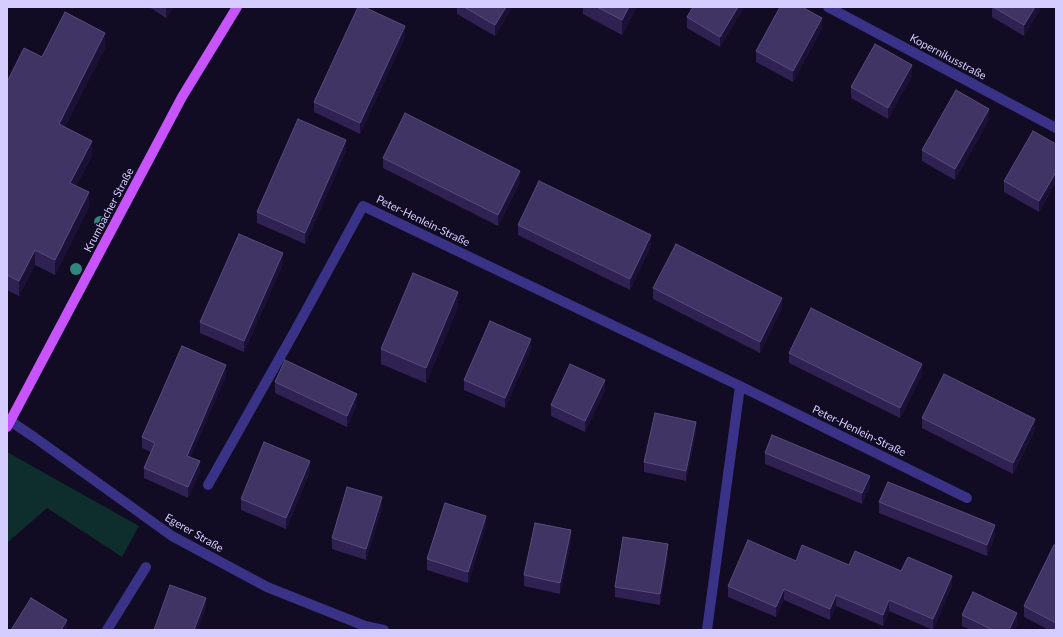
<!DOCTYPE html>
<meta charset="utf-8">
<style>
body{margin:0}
#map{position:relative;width:1063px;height:637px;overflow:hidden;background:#110b23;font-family:Lato,sans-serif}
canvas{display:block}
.frame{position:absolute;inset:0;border:8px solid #d5cdff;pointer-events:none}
</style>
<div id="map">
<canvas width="1063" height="637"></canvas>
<div class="frame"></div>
</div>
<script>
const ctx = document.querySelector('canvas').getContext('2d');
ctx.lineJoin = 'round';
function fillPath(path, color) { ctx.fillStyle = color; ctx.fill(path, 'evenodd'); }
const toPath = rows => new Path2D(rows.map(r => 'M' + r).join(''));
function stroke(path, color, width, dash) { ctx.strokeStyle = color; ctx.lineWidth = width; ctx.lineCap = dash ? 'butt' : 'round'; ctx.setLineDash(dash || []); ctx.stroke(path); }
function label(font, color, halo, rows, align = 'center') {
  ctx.font = font + ' Lato,sans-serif'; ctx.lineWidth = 3; ctx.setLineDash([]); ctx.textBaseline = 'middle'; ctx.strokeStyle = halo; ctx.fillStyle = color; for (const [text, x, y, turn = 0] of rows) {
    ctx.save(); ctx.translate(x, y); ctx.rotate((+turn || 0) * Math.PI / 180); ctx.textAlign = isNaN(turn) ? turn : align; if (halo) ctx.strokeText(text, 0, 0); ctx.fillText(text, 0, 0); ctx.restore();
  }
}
fillPath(toPath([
 [7,452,139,526,122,557,47,508,7,543]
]), '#0e2d2d');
stroke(toPath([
 [828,7,1056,128],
 [7,419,34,437,172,536,267,587,365,626,384,630],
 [208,485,296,329,363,206,740,386,967,498],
 [107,630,146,567],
 [707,630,740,386]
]), '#393286', 10);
stroke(toPath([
 [7,427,182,97,237,7]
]), '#c854ff', 10);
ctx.fillStyle = '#328680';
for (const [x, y] of [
 [100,222],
 [76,269]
]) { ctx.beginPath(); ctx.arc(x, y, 6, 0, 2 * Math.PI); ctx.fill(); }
fillPath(toPath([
 [149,7,174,7,166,18],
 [457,7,512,7,495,36,457,14],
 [583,7,637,7,622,35,583,14],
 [744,7,720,47,687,28,687,17],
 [992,7,1041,7,1024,36,992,17],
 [822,28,793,82,756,62,756,51],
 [405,37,360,134,314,112,314,102],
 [105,48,65,127,92,156,76,186,89,207,55,275,35,265,19,296,7,290,7,82,42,57],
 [912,76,888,119,851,98,851,87],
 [989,120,955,180,922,161,922,150],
 [1056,144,1056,182,1039,212,1004,192,1004,181],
 [346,151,305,244,257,223,257,212],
 [383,158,520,182,498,226,383,168],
 [518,225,651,246,630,290,518,235],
 [283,264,244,352,200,333,200,322],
 [653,288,782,308,760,353,653,299],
 [458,307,426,383,381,364,381,349],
 [531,350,505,408,464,390,464,380],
 [789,353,922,374,900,418,789,363],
 [226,376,190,457,200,472,188,498,144,478,144,468,151,452,142,448,142,437],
 [275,382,357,404,347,427,275,393],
 [605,391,585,432,551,416,551,405],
 [922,418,1035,430,1013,474,922,428],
 [696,433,686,481,644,472,644,462],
 [765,453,870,486,862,504,765,464],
 [310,472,286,529,241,510,241,499],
 [879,502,995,536,987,556,879,513],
 [382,508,366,560,332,549,332,538],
 [486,526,468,583,427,570,427,559],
 [571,541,560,594,524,586,524,575],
 [1056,546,1056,630,1049,630,1024,617,1024,606],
 [668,555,660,605,615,597,615,587],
 [796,561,849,565,901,571,952,586,933,630,889,611,883,626,836,606,830,620,784,600,776,617,728,597,728,586],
 [962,615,1017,624,1014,630,971,630,962,626]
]), '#2f2252');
fillPath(toPath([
 [166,7,174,7,166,18],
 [506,7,512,7,495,36,495,25],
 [629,7,637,7,622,35,622,20],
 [738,7,744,7,720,47,720,37],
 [1035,7,1041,7,1024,36,1024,25],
 [822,18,822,28,793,82,793,71],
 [405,26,405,37,360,134,360,123],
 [105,33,105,48,59,139,59,124],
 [912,65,912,76,888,119,888,108],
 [989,109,989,120,955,180,955,169],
 [346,140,346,151,305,244,305,233],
 [92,141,92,156,70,198,70,183],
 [520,171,520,182,498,226,498,215],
 [1056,172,1056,182,1039,212,1039,201],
 [89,192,89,207,55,275,55,260],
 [651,235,651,246,630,290,630,279],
 [35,250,35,265,19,296,19,281],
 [283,253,283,264,244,352,244,341],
 [458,292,458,307,426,383,426,368],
 [782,298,782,308,760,353,760,342],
 [531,339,531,350,505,408,505,398],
 [922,364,922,374,900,418,900,408],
 [226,365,226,376,187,466,187,456],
 [605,380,605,391,585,432,585,421],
 [357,394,357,404,347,427,347,416],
 [1035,419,1035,430,1013,474,1013,463],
 [696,422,696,433,686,481,686,471],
 [200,461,200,472,188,498,188,487],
 [310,461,310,472,286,529,286,518],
 [870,476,870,486,862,504,862,493],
 [382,497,382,508,366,560,366,549],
 [486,516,486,526,468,583,468,572],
 [995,525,995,536,987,556,987,545],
 [571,530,571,541,560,594,560,583],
 [668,544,668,555,660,605,660,594],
 [952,576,952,586,933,630,933,619],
 [784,589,784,600,776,617,776,607],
 [836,595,836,606,830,620,830,609],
 [206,598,206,608,198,630,194,630],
 [889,600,889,611,883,626,883,615],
 [1017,613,1017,624,1014,630,1009,630],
 [67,620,67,630,61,630]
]), '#1b1137');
const building = toPath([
 [358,7,364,7,405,26,360,123,314,102,358,7],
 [464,7,506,7,495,25,464,7],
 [597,7,629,7,622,20,597,7],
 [693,7,738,7,720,37,687,17,693,7],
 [780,7,802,7,822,18,793,71,756,51,780,7],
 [993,7,1035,7,1024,25,993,7],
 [65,12,105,33,59,124,92,141,70,183,89,192,55,260,35,250,19,281,7,275,7,82,24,48,42,57,65,12],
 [875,44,912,65,888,108,851,87,875,44],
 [956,90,989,109,955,169,922,150,956,90],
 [405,113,520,171,498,215,383,158,405,113],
 [298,119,346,140,305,233,257,212,298,119],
 [1033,131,1056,144,1056,172,1039,201,1004,181,1033,131],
 [539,181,651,235,630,279,518,225,539,181],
 [239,234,283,253,244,341,200,322,239,234],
 [676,244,782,298,760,342,653,288,676,244],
 [413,273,458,292,426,368,381,349,413,273],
 [811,308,922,364,900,408,789,353,811,308],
 [490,321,531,339,505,398,464,380,490,321],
 [182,346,226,365,187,456,200,461,188,487,144,468,155,443,142,437,182,346],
 [285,360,357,394,347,416,275,382,285,360],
 [570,364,605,380,585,421,551,405,570,364],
 [944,374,1035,419,1013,463,922,418,944,374],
 [655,413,696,422,686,471,644,462,655,413],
 [772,435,870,476,862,493,765,453,772,435],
 [264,442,310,461,286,518,241,499,264,442],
 [888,482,995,525,987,545,879,502,888,482],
 [347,487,382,497,366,549,332,538,347,487],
 [445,503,486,516,468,572,427,559,445,503],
 [535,523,571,530,560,583,524,575,535,523],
 [623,537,668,544,660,594,615,587,623,537],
 [748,540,796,561,802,545,849,565,855,551,901,571,908,557,952,576,933,619,889,600,883,615,836,595,830,609,784,589,776,607,728,586,748,540],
 [1054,545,1056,546,1056,623,1024,606,1054,545],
 [170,585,206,598,194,630,154,630,170,585],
 [973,592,1017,613,1009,630,993,630,962,615,973,592],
 [31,598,67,620,61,630,11,630,31,598]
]);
fillPath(building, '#403465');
stroke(building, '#584c7d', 1);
label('11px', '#d5cdff', '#110b23', [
 ["Kopernikusstraße",948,57,28],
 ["Krumbacher Straße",109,210,-62],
 ["Peter-Henlein-Straße",423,221,26],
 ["Peter-Henlein-Straße",859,431,26],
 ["Egerer Straße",194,533,30]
]);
</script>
